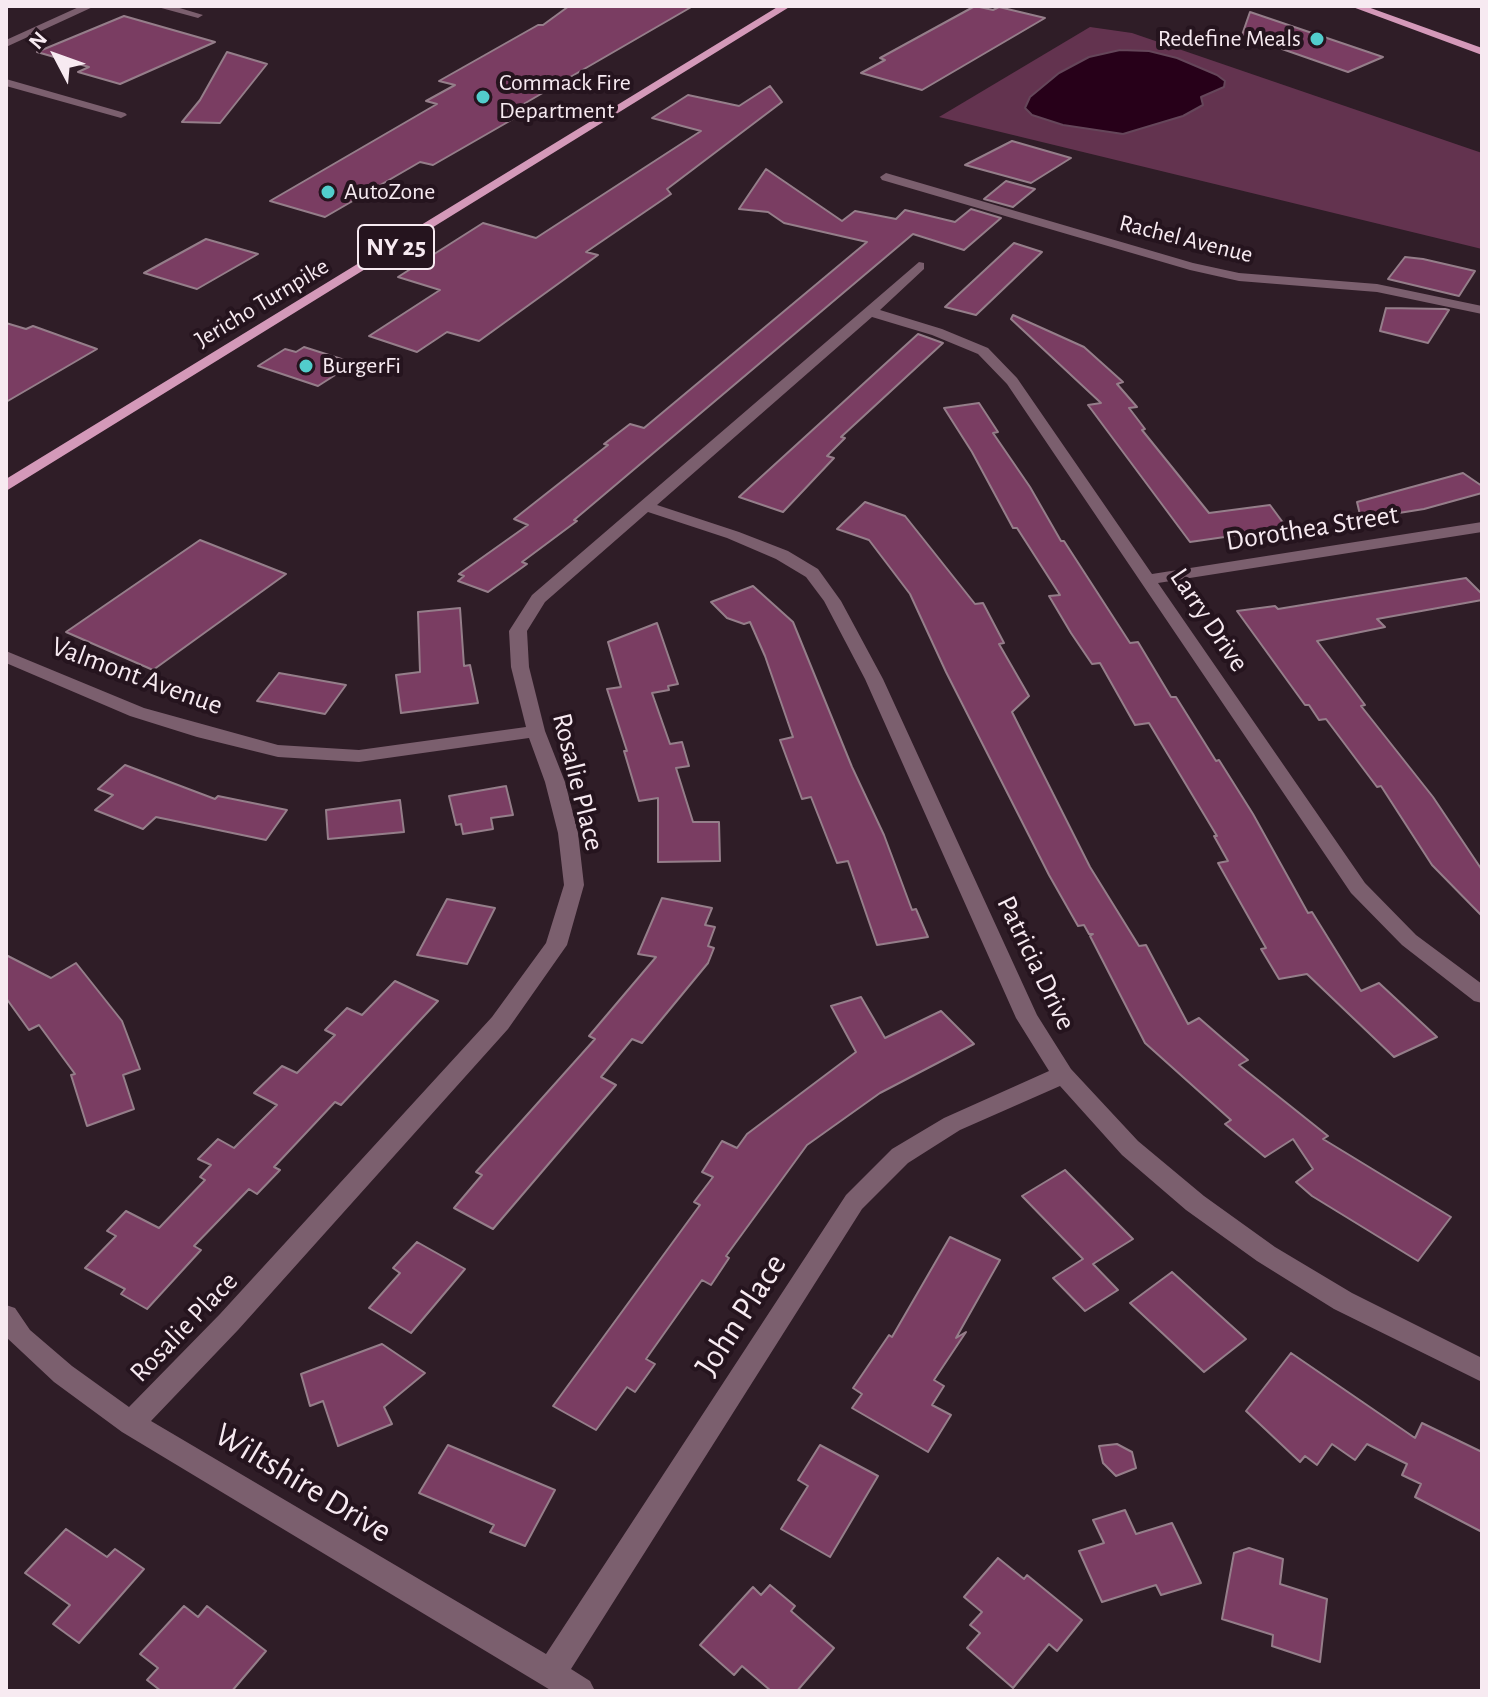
<!DOCTYPE html>
<style>
body{margin:0}
#map{position:relative;width:1488px;height:1697px;overflow:hidden;background:#2f1d27;font-family:"Alegreya Sans",sans-serif}
canvas{display:block}
.frame{position:absolute;inset:0;border:8px solid #f7eaf1;pointer-events:none}
.north{position:absolute;left:16px;top:16px;width:80px;height:80px;-webkit-text-stroke:6px #25141e;paint-order:stroke;rotate:311deg;font-size:22px;font-weight:700;line-height:32px;text-align:center;color:#f7eaf1}
.north::after{content:'';display:block;margin:auto;width:28px;height:36px;background:#f7eaf1;clip-path:polygon(50% 0,100% 100%,50% 72%,0 100%)}
</style>
<div id="map">
<canvas width="1488" height="1697"></canvas>
<div class="frame"></div>
<div class="north">N</div>
</div>
<script>
const ctx = document.querySelector('canvas').getContext('2d');
ctx.lineJoin = 'round';
function fillPath(path, color) { ctx.fillStyle = color; ctx.fill(path, 'evenodd'); }
const toPath = rows => new Path2D(rows.map(r => 'M' + r).join(''));
function stroke(path, color, width, dash) { ctx.strokeStyle = color; ctx.lineWidth = width; ctx.lineCap = dash ? 'butt' : 'round'; ctx.setLineDash(dash || []); ctx.stroke(path); }
function label(font, color, halo, rows, align = 'center') {
  ctx.font = font + ' "Alegreya Sans",sans-serif'; ctx.lineWidth = 8; ctx.setLineDash([]); ctx.textBaseline = 'middle'; ctx.strokeStyle = halo; ctx.fillStyle = color; for (const [text, x, y, turn = 0] of rows) {
    ctx.save(); ctx.translate(x, y); ctx.rotate((+turn || 0) * Math.PI / 180); ctx.textAlign = isNaN(turn) ? turn : align; if (halo) ctx.strokeText(text, 0, 0); ctx.fillText(text, 0, 0); ctx.restore();
  }
}
fillPath(toPath([
 [1090,27,1132,33,1482,153,1482,249,939,117]
]), '#63334f');
const water = toPath([
 [1120,50,1149,51,1177,58,1217,75,1225,81,1224,87,1201,97,1203,105,1183,116,1123,134,1063,125,1032,115,1025,108,1030,97,1059,73,1089,57,1120,50]
]);
fillPath(water, '#270019');
stroke(water, '#65465a', 2);
const building = toPath([
 [569,6,693,6,515,109,527,111,433,165,420,162,325,217,270,201,437,104,426,101,455,85,439,81,538,25,543,25,569,6],
 [975,6,993,10,999,7,1045,18,922,90,861,73,885,60,880,58,975,6],
 [1250,12,1383,57,1348,72,1242,35,1250,12],
 [124,16,215,42,120,84,78,72,89,67,37,52,124,16],
 [227,52,267,64,220,123,182,122,200,100,227,52],
 [770,86,782,102,667,189,671,194,586,252,598,255,479,341,447,332,417,352,369,336,440,290,398,277,483,223,536,238,701,131,652,118,688,95,739,106,770,86],
 [1012,141,1071,158,1031,183,965,165,1012,141],
 [766,169,842,221,855,211,896,219,905,210,955,222,971,209,1001,218,964,250,913,234,574,520,577,521,522,562,527,564,488,592,458,581,464,576,459,574,528,525,514,519,608,445,604,444,630,424,644,428,867,242,784,223,768,212,739,209,766,169],
 [1006,181,1035,189,1013,207,984,199,1006,181],
 [206,239,258,254,197,289,144,273,206,239],
 [1014,243,1042,252,976,315,945,307,1014,243],
 [1405,257,1423,259,1475,271,1459,296,1388,279,1405,257],
 [1386,308,1445,309,1449,310,1428,343,1380,331,1386,308],
 [1013,315,1084,347,1123,382,1117,384,1137,407,1129,408,1145,429,1142,430,1209,513,1270,505,1287,528,1190,542,1088,405,1101,403,1011,319,1013,315],
 [6,323,26,329,33,326,97,349,6,402,6,323],
 [918,334,943,343,841,437,845,438,827,456,834,458,783,512,739,497,918,334],
 [304,347,354,363,318,386,258,366,285,349,296,352,304,347],
 [979,403,998,432,993,433,1030,487,1061,541,1064,541,1130,643,1138,642,1171,697,1176,697,1216,761,1219,760,1253,814,1308,913,1312,912,1361,991,1379,983,1437,1037,1394,1057,1307,974,1279,979,1261,949,1266,948,1218,863,1228,861,1214,836,1217,836,1149,723,1135,725,1100,663,1092,664,1071,633,1049,596,1060,595,1017,528,1013,528,972,452,944,408,979,403],
 [1463,473,1482,486,1482,493,1424,509,1361,519,1357,502,1463,473],
 [865,502,905,516,975,604,983,603,1004,643,999,644,1029,696,1012,712,1090,867,1139,946,1146,945,1188,1024,1199,1018,1222,1038,1248,1060,1239,1065,1328,1136,1323,1139,1451,1217,1418,1261,1312,1196,1296,1182,1313,1169,1293,1139,1265,1157,1225,1124,1231,1120,1145,1043,1090,936,1093,934,1089,934,1084,925,1078,926,1049,875,946,672,910,594,869,540,837,529,865,502],
 [200,540,286,574,153,670,66,632,200,540],
 [1466,578,1482,594,1482,600,1377,619,1385,627,1317,641,1365,705,1361,706,1433,797,1482,870,1482,916,1432,865,1381,786,1377,787,1326,719,1319,720,1309,705,1305,705,1237,611,1275,606,1278,609,1466,578],
 [753,586,793,622,852,767,884,835,912,910,916,909,928,937,877,945,848,861,837,863,811,797,802,799,780,740,793,737,765,656,750,622,744,624,727,618,711,602,753,586],
 [460,608,464,666,470,665,478,703,401,713,396,675,420,672,418,612,460,608],
 [657,623,678,684,668,686,669,690,652,693,670,744,682,742,689,766,676,768,693,822,719,822,720,861,658,862,658,798,639,801,624,751,627,751,607,689,621,687,608,642,657,623],
 [279,673,346,685,325,714,257,701,279,673],
 [125,765,215,799,218,796,287,810,266,840,156,817,143,829,95,810,113,795,98,789,125,765],
 [506,786,513,815,491,818,493,829,463,834,461,824,456,825,449,796,506,786],
 [400,800,404,832,328,839,326,810,400,800],
 [662,898,712,908,705,925,715,927,708,946,714,948,708,963,642,1043,632,1039,601,1077,616,1085,493,1229,454,1208,482,1175,476,1172,595,1039,589,1036,656,957,638,954,662,898],
 [447,899,495,908,467,964,417,955,447,899],
 [6,955,51,978,76,963,122,1021,140,1069,123,1075,134,1109,87,1126,71,1075,75,1074,39,1025,29,1030,6,998,6,955],
 [395,981,438,1001,341,1105,335,1102,274,1167,280,1170,257,1194,249,1189,194,1246,201,1250,147,1309,121,1294,125,1289,85,1268,116,1236,107,1231,126,1211,159,1228,205,1180,200,1177,211,1165,198,1159,218,1139,234,1148,277,1105,254,1093,282,1066,297,1073,335,1035,325,1030,347,1008,362,1015,395,981],
 [861,997,885,1038,941,1011,974,1044,880,1093,807,1145,726,1256,729,1258,711,1285,702,1280,646,1359,655,1364,635,1392,627,1387,596,1430,553,1406,700,1205,694,1202,713,1177,702,1172,722,1141,737,1148,747,1134,856,1052,831,1006,861,997],
 [1065,1170,1133,1239,1093,1264,1118,1290,1085,1311,1053,1278,1083,1259,1022,1196,1065,1170],
 [950,1237,1000,1260,956,1338,966,1332,934,1380,944,1386,932,1405,951,1415,928,1452,852,1408,862,1394,853,1388,889,1335,892,1337,950,1237],
 [417,1242,465,1269,411,1333,369,1308,400,1273,393,1268,417,1242],
 [1172,1272,1246,1339,1204,1372,1130,1303,1172,1272],
 [382,1344,425,1373,384,1407,392,1424,338,1446,323,1401,310,1406,301,1374,382,1344],
 [1291,1353,1415,1438,1422,1423,1482,1452,1482,1532,1415,1497,1421,1484,1402,1475,1407,1464,1367,1444,1355,1460,1332,1444,1317,1465,1305,1456,1300,1462,1246,1411,1291,1353],
 [1117,1444,1132,1452,1136,1468,1116,1476,1103,1463,1099,1446,1117,1444],
 [448,1445,555,1490,525,1546,490,1532,494,1525,419,1493,448,1445],
 [820,1445,878,1476,830,1557,781,1529,808,1486,798,1480,820,1445],
 [1125,1510,1136,1534,1172,1523,1201,1583,1161,1595,1156,1585,1102,1602,1079,1551,1104,1543,1093,1520,1125,1510],
 [66,1529,107,1557,115,1549,144,1569,79,1643,53,1624,70,1605,25,1573,66,1529],
 [1249,1548,1283,1559,1280,1584,1327,1599,1320,1662,1272,1646,1273,1635,1222,1619,1234,1553,1249,1548],
 [998,1558,1024,1579,1027,1575,1082,1620,1057,1651,1049,1644,1013,1688,967,1648,980,1633,970,1625,982,1612,964,1597,998,1558],
 [770,1585,795,1606,791,1611,834,1648,797,1691,771,1691,742,1666,734,1675,700,1645,753,1587,761,1595,770,1585],
 [184,1606,198,1617,207,1606,266,1651,232,1691,161,1691,147,1680,158,1668,140,1654,184,1606]
]);
fillPath(building, '#7a3d62');
stroke(building, '#957e8a', 2);
fillPath(toPath([
 [81,6,95,6,6,47,6,40,81,6],
 [154,6,173,6,203,15,198,18,154,6],
 [6,79,125,113,127,115,121,118,6,86,6,79],
 [886,173,1193,263,1239,273,1377,284,1482,306,1482,314,1377,292,1239,281,1190,270,882,180,880,177,886,173],
 [919,262,924,263,924,269,880,310,942,329,988,348,1017,378,1152,574,1482,522,1482,532,1158,583,1365,883,1416,935,1482,984,1482,1003,1474,1001,1402,945,1351,893,1007,384,978,354,932,335,872,317,657,505,739,532,788,551,818,569,841,601,883,679,1037,1015,1071,1069,1138,1141,1204,1196,1275,1247,1352,1293,1482,1358,1482,1382,1334,1309,1257,1261,1186,1210,1122,1155,1060,1086,960,1130,908,1163,862,1209,571,1669,590,1681,595,1691,552,1691,122,1432,54,1382,6,1337,6,1305,15,1308,30,1330,72,1366,129,1407,220,1314,492,1017,546,943,564,885,558,833,545,782,529,738,359,762,278,757,197,737,130,716,6,663,6,651,144,708,278,745,359,750,526,727,511,667,509,631,532,595,919,262],
 [648,512,727,538,776,559,806,577,824,601,865,679,1016,1018,1049,1071,944,1118,892,1149,846,1195,546,1654,151,1421,238,1330,508,1029,567,945,584,885,578,833,565,782,545,731,529,667,527,631,545,602,648,512]
]), '#7b5f6e');
fillPath(toPath([
 [779,6,791,6,6,491,6,479,779,6],
 [1350,6,1365,6,1482,48,1482,55,1350,6]
]), '#d499b9');
for (const [x, y, r, color] of [
 [1317,39,8,"#52cdcc"],
 [483,97,8,"#52cdcc"],
 [328,192,8,"#52cdcc"],
 [306,366,8,"#52cdcc"]
]) { const dot = new Path2D(); dot.arc(x, y, r, 0, 2 * Math.PI); ctx.fillStyle = color; ctx.fill(dot); stroke(dot, '#25141e', 3); }
label('24px', '#f7eaf1', '#25141e', [
 ["Redefine Meals",1301,39,"right"],
 ["Commack Fire",499,83],
 ["Department",499,111],
 ["AutoZone",344,192],
 ["BurgerFi",322,366]
], 'left');
label('24px', '#f7eaf1', '#25141e', [
 ["Rachel Avenue",1186,239,14],
 ["Jericho Turnpike",262,303,-31]
]);
for (const [x, y, w] of [
 [396,247,76]
]) { const box = new Path2D(); box.roundRect(x - w / 2, y - 22, w, 44, 6); ctx.fillStyle = '#25141e'; ctx.fill(box); stroke(box, '#f7eaf1', 2); }
label('bold 26px', '#f7eaf1', null, [
 ["NY 25",396,247]
]);
label('28px', '#f7eaf1', '#25141e', [
 ["Dorothea Street",1312,528,-9],
 ["Larry Drive",1209,620,56],
 ["Valmont Avenue",137,676,20],
 ["Rosalie Place",578,782,76],
 ["Patricia Drive",1036,963,64],
 ["Rosalie Place",184,1327,-46]
]);
label('34px', '#f7eaf1', '#25141e', [
 ["John Place",741,1315,-57],
 ["Wiltshire Drive",303,1483,31]
]);
</script>
